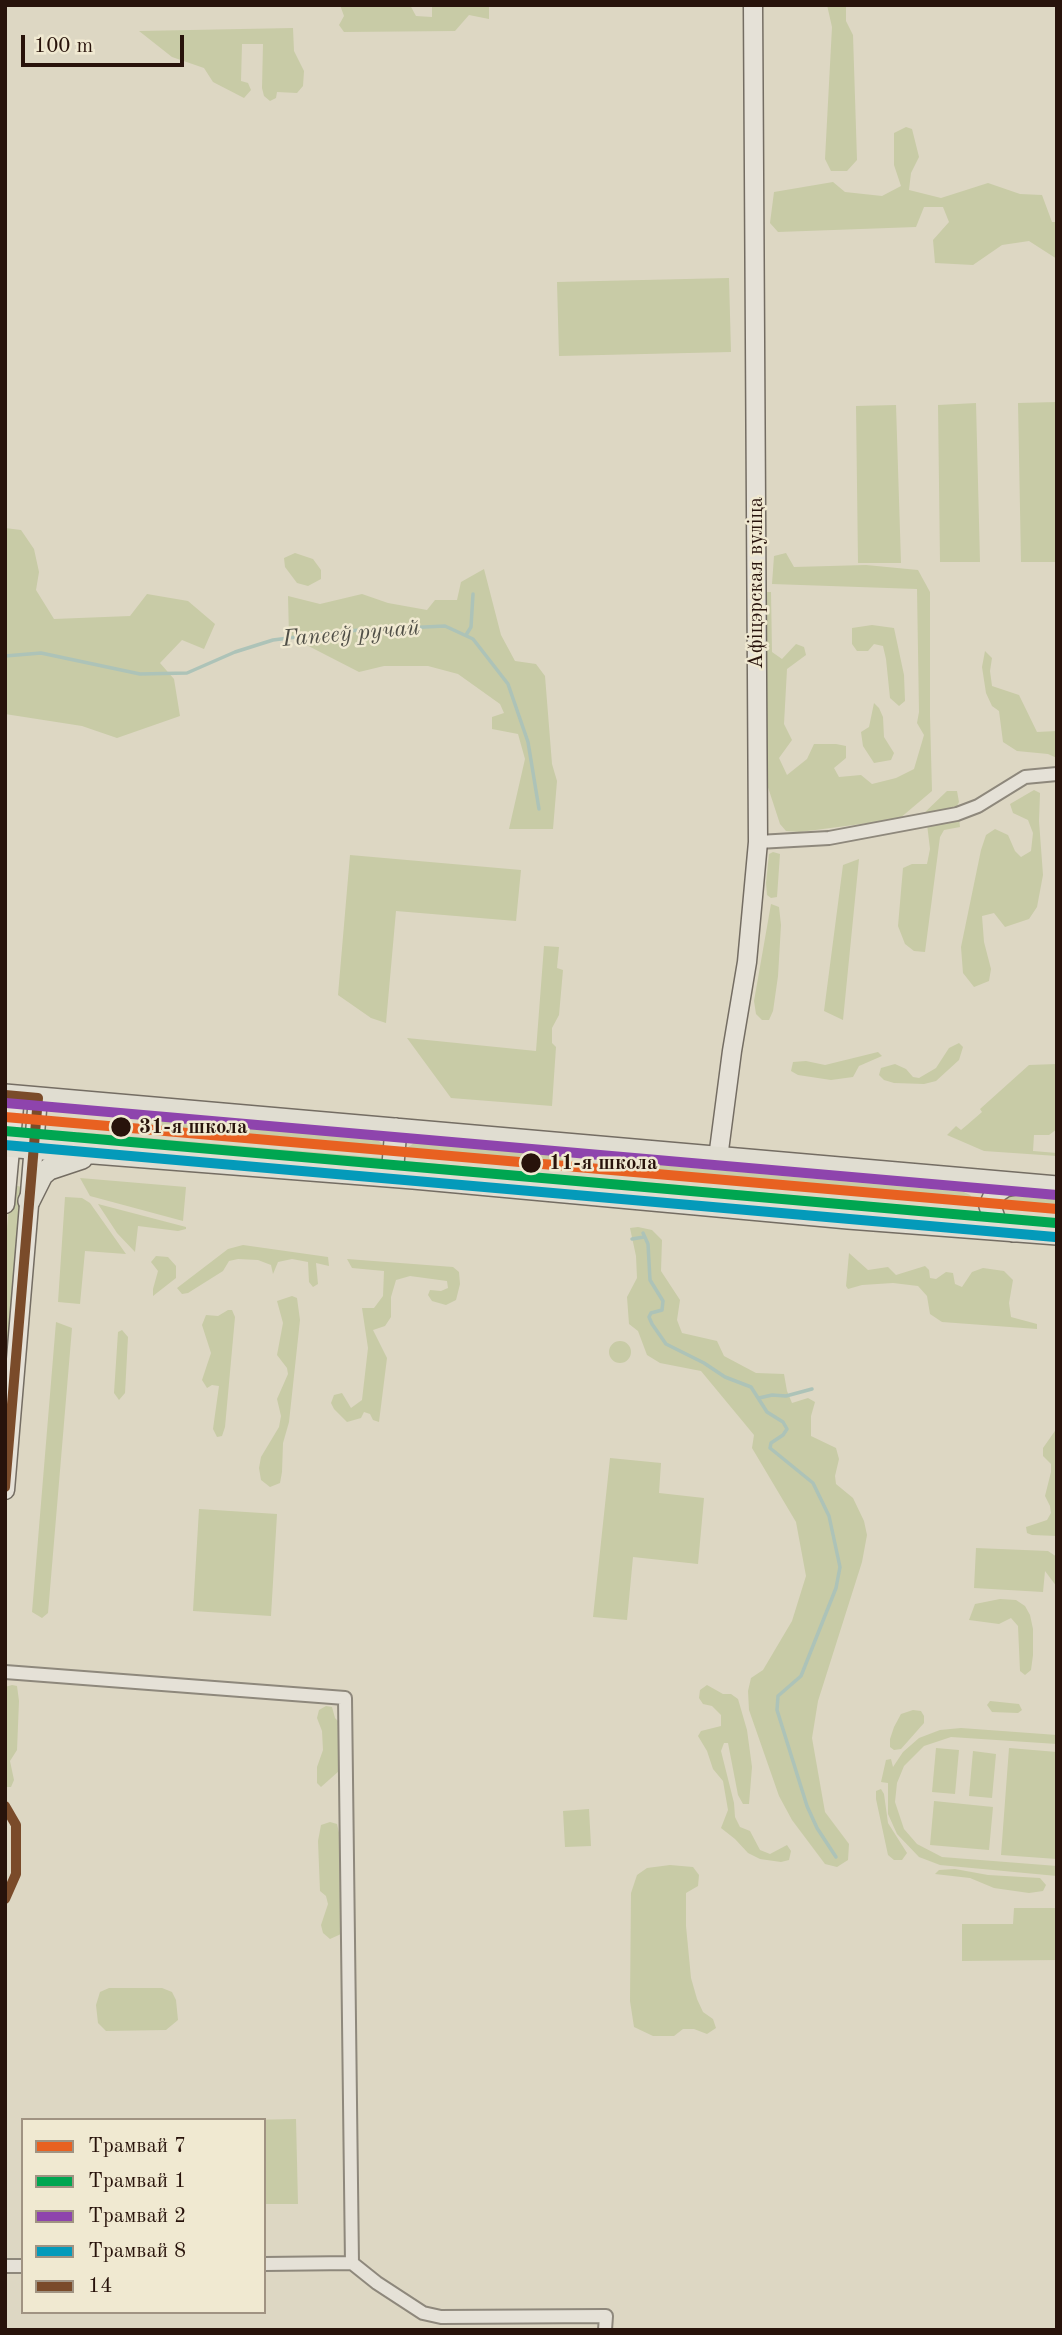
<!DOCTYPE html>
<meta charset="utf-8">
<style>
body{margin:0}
#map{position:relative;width:1062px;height:2335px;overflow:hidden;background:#ddd7c3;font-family:"Old Standard TT",serif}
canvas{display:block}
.frame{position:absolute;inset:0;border:7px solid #28130b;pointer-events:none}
.legend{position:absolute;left:21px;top:2118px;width:245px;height:196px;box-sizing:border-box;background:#f0e9d1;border:2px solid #a09382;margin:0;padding:9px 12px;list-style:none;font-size:21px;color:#28130b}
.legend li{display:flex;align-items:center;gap:14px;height:35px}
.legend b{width:35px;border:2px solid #a09382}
.scale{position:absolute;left:21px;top:35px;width:163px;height:32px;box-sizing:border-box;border:4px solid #28130b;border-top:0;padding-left:9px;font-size:21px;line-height:24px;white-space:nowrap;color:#28130b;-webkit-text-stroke:5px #f0e9d1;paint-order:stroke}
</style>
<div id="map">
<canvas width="1062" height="2335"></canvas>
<div class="frame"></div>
<ul class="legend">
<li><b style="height:9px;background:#e86121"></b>Трамвай 7</li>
<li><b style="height:9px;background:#00a651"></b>Трамвай 1</li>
<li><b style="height:9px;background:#8e44ad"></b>Трамвай 2</li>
<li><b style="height:9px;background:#049aba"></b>Трамвай 8</li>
<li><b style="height:9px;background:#7a4b2a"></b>14</li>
</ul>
<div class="scale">100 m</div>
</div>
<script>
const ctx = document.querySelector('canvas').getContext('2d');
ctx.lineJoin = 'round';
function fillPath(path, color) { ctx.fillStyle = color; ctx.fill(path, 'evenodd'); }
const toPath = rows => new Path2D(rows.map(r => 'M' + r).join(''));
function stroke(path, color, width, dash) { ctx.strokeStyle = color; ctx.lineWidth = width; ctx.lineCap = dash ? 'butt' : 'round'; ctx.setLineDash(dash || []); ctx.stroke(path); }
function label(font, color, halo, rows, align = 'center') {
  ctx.font = font + ' "Old Standard TT",serif'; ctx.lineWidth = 5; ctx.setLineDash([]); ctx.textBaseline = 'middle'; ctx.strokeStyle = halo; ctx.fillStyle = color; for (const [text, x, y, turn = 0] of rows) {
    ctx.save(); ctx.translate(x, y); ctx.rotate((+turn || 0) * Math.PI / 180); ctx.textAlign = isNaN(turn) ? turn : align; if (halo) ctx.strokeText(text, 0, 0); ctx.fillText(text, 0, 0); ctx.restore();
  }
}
fillPath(toPath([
 [340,5,410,5,416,16,432,17,432,5,489,5,489,19,469,15,455,31,344,32,339,25,344,16],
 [827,5,846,5,846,21,853,35,857,160,847,171,831,171,825,159,832,27],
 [293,28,294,51,304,71,303,86,297,93,277,92,276,98,270,101,264,96,262,88,263,44,242,44,241,81,248,83,251,90,244,98,213,82,204,68,172,57,139,31],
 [906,127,912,129,919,157,911,173,909,190,941,198,988,183,1020,194,1042,195,1052,222,1057,222,1057,259,1029,241,1002,245,973,265,935,263,933,240,949,222,943,207,924,207,916,227,778,232,770,223,774,192,833,182,845,192,882,196,901,186,894,165,894,133],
 [729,278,731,352,559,356,557,282],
 [1057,402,1057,562,1021,562,1018,403],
 [976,403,980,562,940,562,938,405],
 [896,405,901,563,858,563,856,406],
 [5,528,21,530,34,549,39,572,36,590,54,619,130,616,147,594,188,601,215,624,204,649,182,640,160,663,174,679,180,716,117,738,82,726,5,714],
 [295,553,313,559,321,570,321,579,308,586,297,583,285,567,284,558],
 [786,553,794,567,866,565,918,570,930,592,930,716,932,791,899,819,800,832,786,831,780,824,764,775,760,592,771,592,772,652,782,659,796,644,804,647,806,655,787,669,784,724,792,740,779,758,787,775,807,759,814,744,836,744,846,746,846,758,834,768,839,777,861,775,872,784,896,778,914,769,924,735,917,723,919,712,917,589,772,584,774,556],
 [484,569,501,635,515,661,536,664,545,676,552,764,557,781,553,829,509,829,525,759,518,734,492,729,492,717,504,713,500,704,458,674,428,666,384,666,359,672,289,636,288,596,320,604,362,594,388,603,427,610,435,600,457,600,461,582],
 [872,625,894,628,904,675,905,701,899,706,890,698,886,659,883,646,874,644,868,651,857,651,852,644,852,628],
 [985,651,992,658,990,671,992,686,1019,695,1037,732,1057,731,1057,758,1048,754,1017,751,1003,742,999,711,992,706,986,693,982,667],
 [874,703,879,708,883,717,884,737,894,753,891,760,874,763,863,746,861,732,869,727],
 [1034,790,1040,793,1039,821,1043,875,1037,907,1029,919,1005,927,994,913,982,916,984,942,991,969,989,981,974,987,963,973,961,947,981,850,986,835,995,829,1008,835,1015,851,1021,857,1031,851,1033,833,1028,820,1013,813,1010,804],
 [947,791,957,791,959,802,955,810,920,817],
 [959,818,960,827,944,830,940,837,925,952,914,951,905,944,898,926,903,868,912,864,927,864,930,849,927,824],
 [773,852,780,854,777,897,771,898,767,895,766,883,769,854],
 [350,855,521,870,516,921,396,911,386,1023,371,1018,338,995],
 [859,859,843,1020,824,1011,843,865],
 [771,904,779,907,781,925,778,976,773,1011,769,1020,762,1020,756,1014,754,1001],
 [544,946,559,947,557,968,563,970,559,1015,552,1028,552,1043,556,1047,552,1106,451,1098,407,1038,536,1051],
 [959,1043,963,1047,959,1060,936,1081,924,1084,894,1083,884,1080,879,1075,881,1068,895,1064,906,1069,913,1077,919,1078,936,1068,949,1048],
 [878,1052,882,1056,859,1066,853,1077,831,1080,798,1075,791,1071,793,1062,806,1061,825,1065],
 [1057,1064,1057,1129,1049,1135,1034,1135,1033,1151,1057,1153,1057,1156,984,1151,947,1135,956,1126,961,1130,967,1125,982,1112,980,1109,1029,1065],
 [152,1120,373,1138,379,1141,384,1146,151,1125],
 [78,1132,383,1158,378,1163,371,1163,77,1137],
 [414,1143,568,1156,567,1164,404,1150],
 [404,1161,485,1168,485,1174,412,1168,406,1165],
 [659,1165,964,1192,970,1195,974,1200,658,1171],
 [576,1176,972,1211,968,1216,962,1216,576,1183],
 [80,1178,186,1187,183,1221,90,1196],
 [11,1185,23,1187,5,1401,5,1251],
 [1008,1196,1057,1199,1057,1206,999,1202],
 [65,1197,82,1198,90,1203,126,1254,85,1251,80,1304,58,1302],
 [98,1204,186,1227,186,1229,178,1231,138,1226,135,1252,117,1233],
 [638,1227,652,1230,662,1240,661,1271,680,1300,677,1320,682,1333,717,1341,724,1356,756,1373,784,1374,787,1391,792,1403,808,1398,815,1402,811,1416,811,1436,836,1448,839,1459,835,1476,836,1484,853,1498,864,1521,867,1535,862,1562,818,1701,812,1738,825,1812,849,1844,848,1860,837,1867,825,1864,792,1820,779,1796,749,1710,748,1691,751,1678,763,1670,792,1621,806,1576,796,1522,752,1448,754,1435,701,1371,660,1363,647,1355,638,1331,629,1324,627,1297,637,1278,636,1256,630,1228],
 [243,1245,328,1257,329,1266,316,1263,318,1284,313,1287,309,1282,308,1262,292,1259,278,1262,273,1274,271,1265,258,1260,238,1259,229,1261,223,1271,188,1293,182,1294,177,1288,228,1249],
 [849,1253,868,1270,888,1267,896,1275,925,1266,929,1270,930,1278,936,1279,946,1272,953,1273,955,1284,962,1287,972,1272,983,1268,1004,1271,1013,1280,1009,1303,1011,1317,1037,1324,1037,1329,942,1322,930,1314,927,1296,918,1286,893,1283,862,1285,848,1289,846,1286],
 [156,1256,168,1257,176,1266,176,1278,153,1296,153,1289,158,1271,151,1262],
 [347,1259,453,1267,459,1272,460,1284,456,1300,446,1305,432,1301,428,1295,430,1290,441,1291,448,1288,447,1281,410,1276,396,1280,391,1297,391,1317,385,1326,373,1330,387,1358,379,1422,373,1420,370,1414,364,1412,361,1418,347,1422,334,1409,331,1403,334,1395,342,1393,351,1408,362,1400,368,1348,362,1308,374,1308,383,1296,384,1271,352,1268],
 [292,1296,297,1298,300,1320,289,1422,283,1443,282,1472,280,1483,270,1487,261,1480,259,1468,261,1457,279,1427,281,1416,277,1399,288,1374,287,1368,277,1355,283,1323,277,1301],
 [228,1310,232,1310,235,1317,225,1427,222,1436,217,1437,213,1429,219,1386,212,1385,207,1388,202,1380,211,1353,202,1325,206,1315,218,1316],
 [56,1322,72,1328,48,1613,42,1618,32,1612],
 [122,1330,128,1337,125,1393,119,1400,114,1393,118,1332],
 '609 1352a11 11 0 1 1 22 0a11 11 0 1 1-22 0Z',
 [1057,1428,1057,1536,1032,1535,1027,1533,1026,1527,1047,1520,1051,1513,1050,1506,1045,1496,1051,1472,1051,1464,1043,1456,1043,1448],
 [610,1458,661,1463,659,1493,704,1498,698,1564,633,1557,627,1620,593,1617],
 [199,1509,277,1514,271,1616,193,1611],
 [976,1548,1048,1551,1057,1557,1057,1587,1045,1571,1043,1592,974,1588],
 [1000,1599,1016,1600,1025,1606,1030,1615,1033,1629,1033,1655,1031,1670,1025,1675,1020,1671,1018,1626,1011,1618,999,1624,969,1620,975,1604],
 [12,1685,17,1686,19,1701,17,1750,10,1761,14,1780,11,1787,7,1787,5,1783,5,1687],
 [707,1685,723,1694,731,1694,738,1699,747,1730,752,1767,749,1804,743,1804,738,1795,728,1743,724,1743,721,1751,734,1803,735,1817,740,1827,750,1831,760,1850,770,1854,787,1845,791,1851,789,1860,781,1862,760,1859,748,1853,735,1839,721,1828,728,1810,723,1781,713,1769,707,1751,698,1736,701,1731,721,1726,721,1715,712,1706,703,1704,699,1698,700,1690],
 [990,1701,1019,1704,1022,1710,1018,1713,992,1712,987,1705],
 [326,1706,332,1707,335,1718,340,1723,339,1771,321,1787,317,1783,317,1767,323,1750,322,1731,317,1718,319,1710],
 [913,1710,921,1711,924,1716,924,1723,901,1749,894,1750,890,1747,890,1739,894,1727,901,1714],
 [961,1728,1057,1735,1057,1744,951,1737,924,1746,904,1766,897,1783,895,1802,904,1829,917,1844,942,1857,1057,1866,1057,1876,940,1865,919,1857,897,1834,888,1814,888,1783,881,1782,886,1760,891,1759,893,1767,903,1752,919,1738,940,1730],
 [936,1748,959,1750,955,1794,932,1792],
 [1009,1748,1057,1752,1057,1859,1001,1855],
 [973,1751,996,1754,992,1798,969,1796],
 [881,1789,884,1794,888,1823,907,1853,902,1860,894,1860,888,1855,876,1799,876,1791],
 [934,1801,993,1807,989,1850,930,1845],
 [589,1809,591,1846,565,1847,563,1811],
 [330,1822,337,1824,340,1837,341,1934,330,1939,323,1933,321,1925,328,1904,326,1896,320,1891,318,1841,321,1825],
 [670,1865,693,1867,699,1875,698,1886,686,1893,686,1926,691,1978,697,1999,703,2012,713,2019,716,2028,707,2034,694,2029,683,2029,674,2036,653,2036,634,2027,630,2001,631,1893,637,1875,647,1868],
 [955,1869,988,1875,1040,1878,1046,1885,1043,1891,1029,1893,994,1888,970,1878,935,1874,939,1870],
 [1014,1908,1057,1908,1057,1960,962,1961,962,1924,1013,1924],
 [109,1988,162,1988,172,1992,176,2000,178,2020,166,2030,106,2031,98,2023,96,2005,100,1992],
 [296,2119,298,2204,264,2204,264,2120,249,2120]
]), '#c8cba6');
stroke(toPath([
 [466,635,471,627,473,594],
 [5,656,41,653,140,674,187,673,235,652,273,640,344,631,445,626,473,639,508,684,528,742,539,809],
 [643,1233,648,1244,650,1280,663,1301,662,1310,651,1313,649,1317,652,1324,666,1344,704,1363,725,1377,751,1387,767,1412,783,1422,787,1429,783,1435,771,1443,770,1448,813,1483,829,1516,840,1567,836,1588,801,1676,778,1696,777,1710,807,1806,817,1828,836,1857],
 [632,1239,644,1237],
 [759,1398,772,1395,786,1396,812,1389]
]), '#adc3b8', 3.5);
const street = toPath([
 [758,842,829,838,957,814,978,806,1025,777,1057,774],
 [5,1672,345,1698,352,2263],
 [264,2264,352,2263,377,2283,423,2313,441,2317,606,2316,605,2330],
 [5,2266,23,2266]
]);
const secondary = toPath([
 [718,1158,732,1051,747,962,758,842,753,5],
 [5,1204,15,1096],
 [5,1490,38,1098]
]);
const primary = toPath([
 [5,1095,1057,1187],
 [5,1146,413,1178,848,1218,1057,1234],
 [392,1176,396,1129],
 [29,1201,42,1175,49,1169,82,1158],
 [1013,1231,1003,1228,995,1221,990,1206,996,1192,1005,1186,1015,1184]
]);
stroke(street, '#8e887c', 16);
stroke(secondary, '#746d63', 21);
stroke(primary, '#746d63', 24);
stroke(street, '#e5e1d7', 12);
stroke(secondary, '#e5e1d7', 18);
stroke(primary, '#e0ddd1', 21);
stroke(toPath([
 [5,1095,38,1098,5,1487],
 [5,1806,16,1825,16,1874,5,1899]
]), '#7a4b2a', 10);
stroke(toPath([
 [5,1117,1057,1209]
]), '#e86121', 10);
stroke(toPath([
 [5,1131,1056,1223]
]), '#00a651', 10);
stroke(toPath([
 [6,1103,1057,1195]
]), '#8e44ad', 10);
stroke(toPath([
 [5,1145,1055,1237]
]), '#049aba', 10);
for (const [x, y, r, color] of [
 [121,1127,11,"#28130b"],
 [531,1163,11,"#28130b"]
]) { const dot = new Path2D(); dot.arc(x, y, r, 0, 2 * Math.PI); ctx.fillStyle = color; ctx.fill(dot); stroke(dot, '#f0e9d1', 2.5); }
label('21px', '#28130b', '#f0e9d1', [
 ["Афіцэрская вуліца",756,583,-90]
]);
label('bold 21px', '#28130b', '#f0e9d1', [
 ["31-я школа",139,1127],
 ["11-я школа",549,1163]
], 'left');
label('italic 23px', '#4f4e46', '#f0e9d1', [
 ["Гапееў ручай",351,634,-5]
]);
</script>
